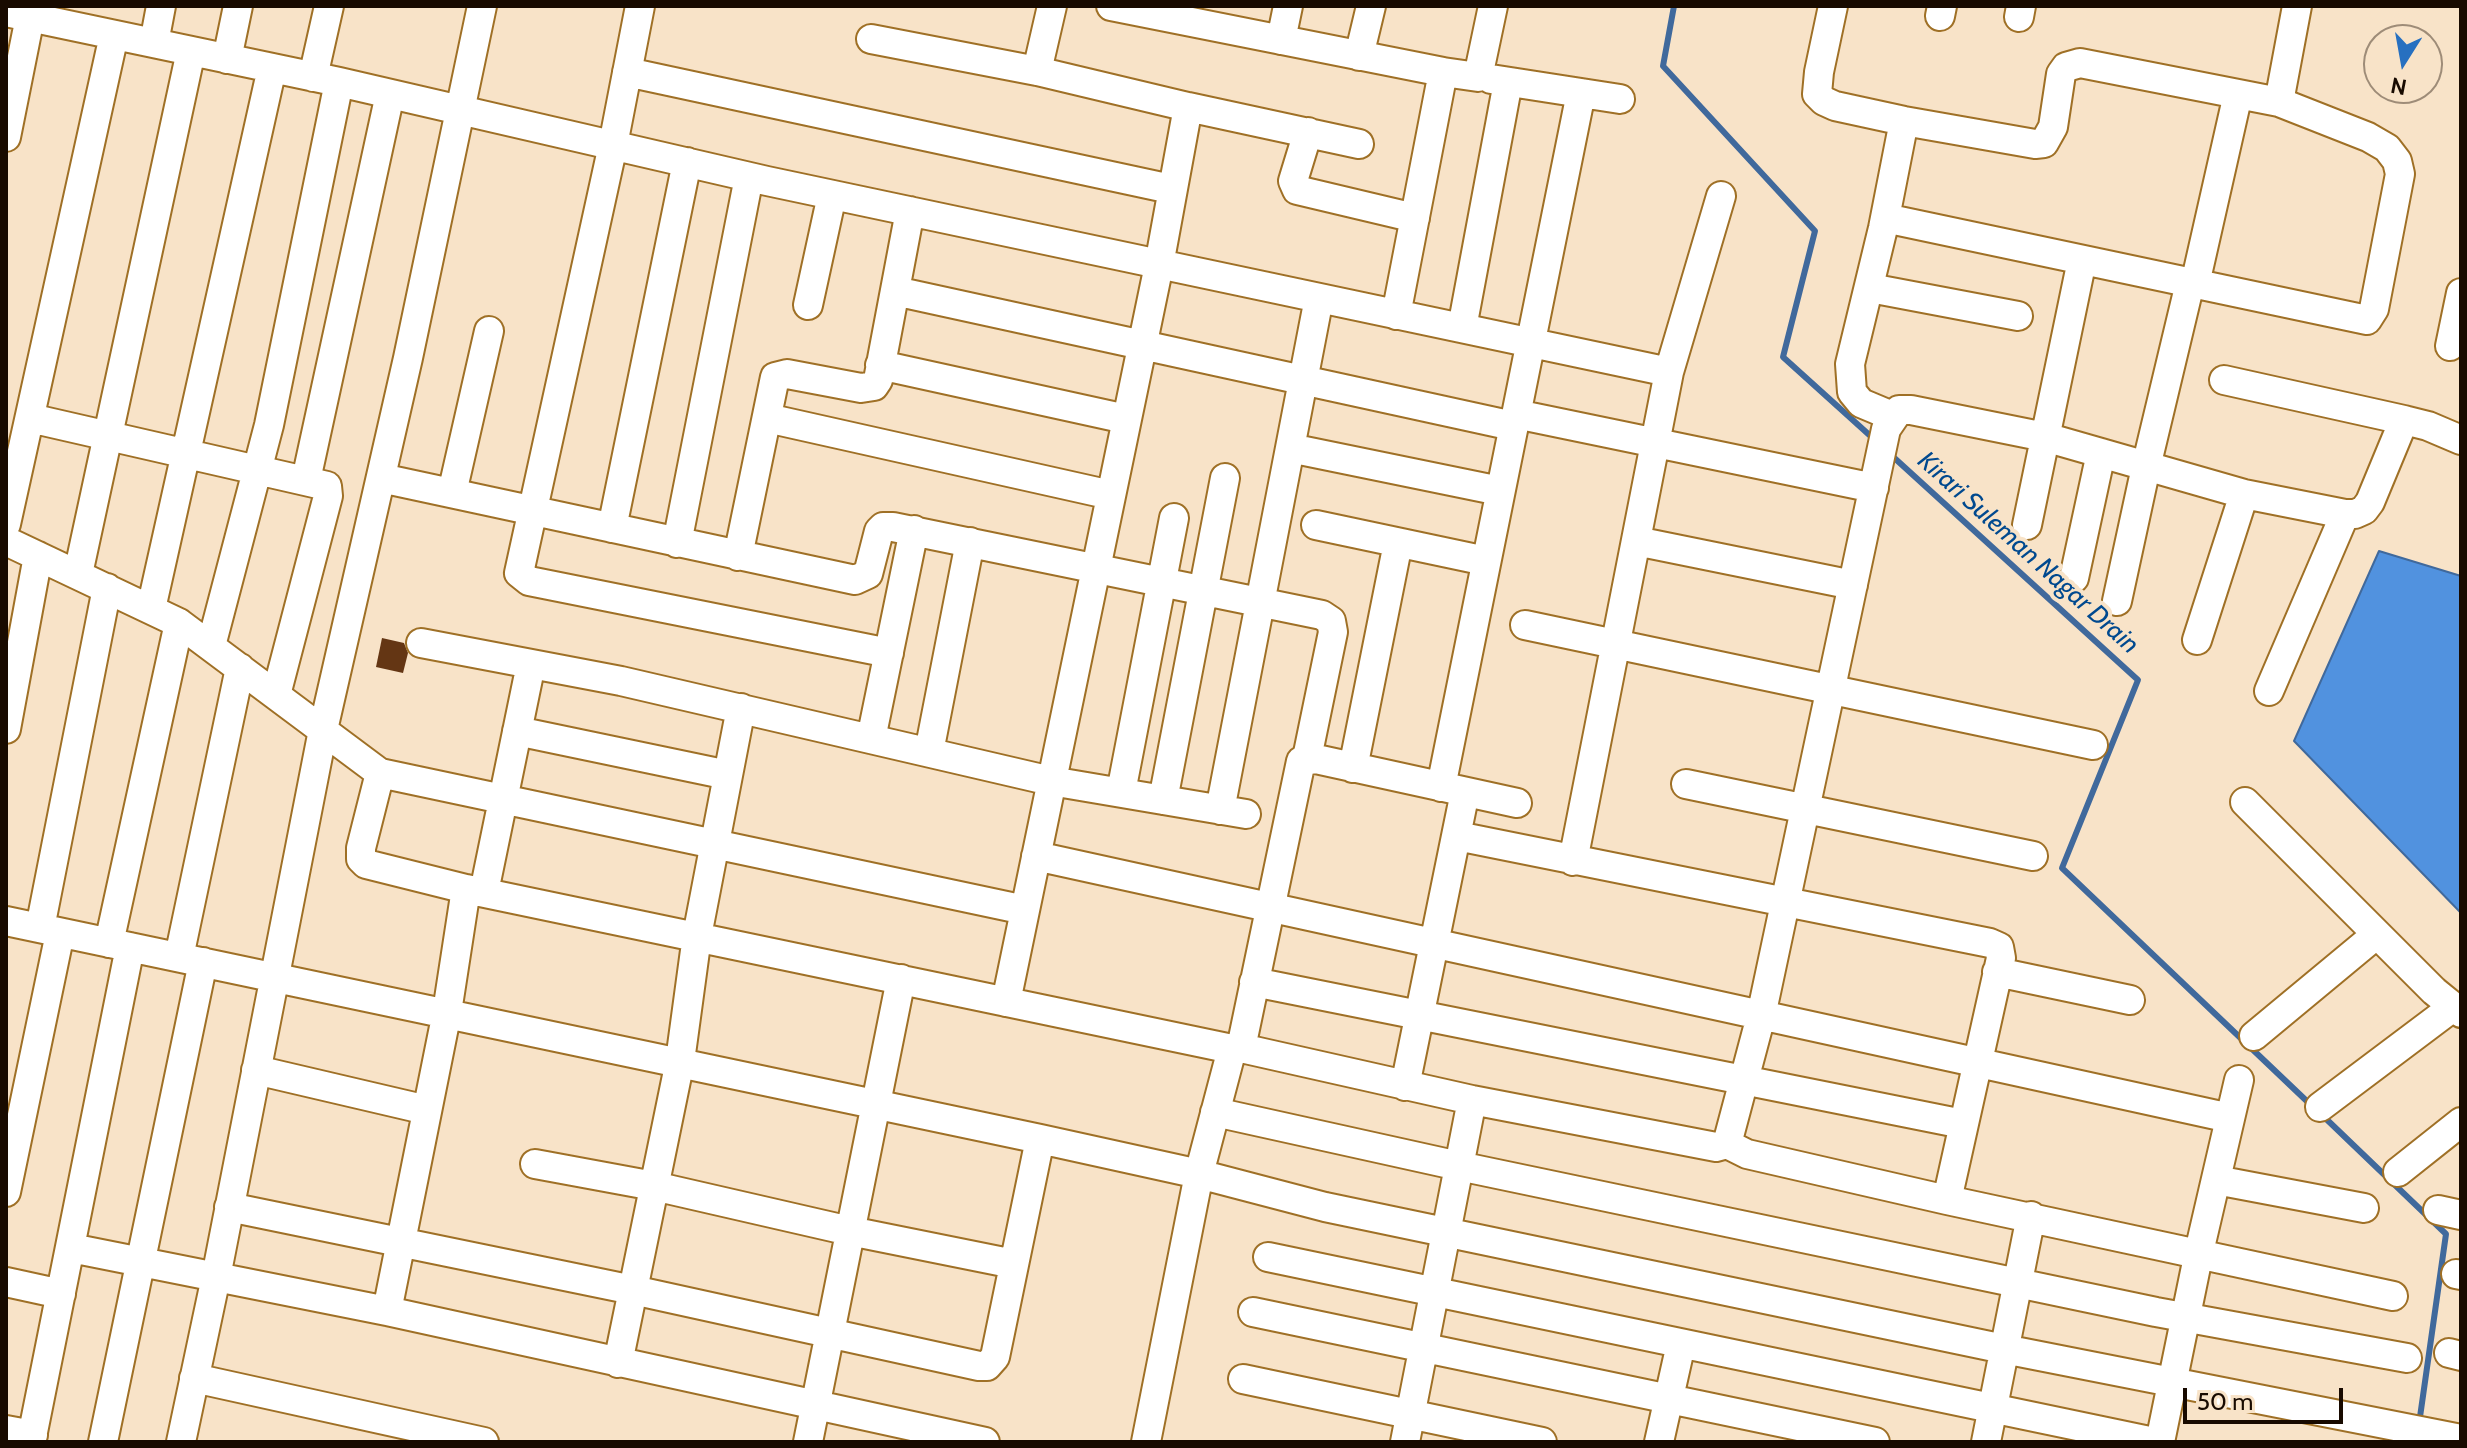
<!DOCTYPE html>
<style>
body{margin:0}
#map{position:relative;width:2467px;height:1448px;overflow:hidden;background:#f8e3c8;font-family:Cabin,sans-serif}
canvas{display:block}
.frame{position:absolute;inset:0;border:8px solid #180a00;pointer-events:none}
.north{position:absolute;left:2363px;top:24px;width:80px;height:80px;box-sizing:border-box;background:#f8e3c8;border:2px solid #9e8c78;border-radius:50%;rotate:191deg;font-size:22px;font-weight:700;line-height:32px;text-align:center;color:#180a00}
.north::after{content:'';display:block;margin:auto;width:28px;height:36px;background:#2770c0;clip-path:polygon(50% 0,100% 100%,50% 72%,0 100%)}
.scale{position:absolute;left:2183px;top:1388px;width:160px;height:36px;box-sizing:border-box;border:4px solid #180a00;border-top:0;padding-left:10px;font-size:24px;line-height:28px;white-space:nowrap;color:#180a00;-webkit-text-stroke:6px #f8e3c8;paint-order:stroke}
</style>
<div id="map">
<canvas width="2467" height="1448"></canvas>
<div class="frame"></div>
<div class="north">N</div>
<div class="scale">50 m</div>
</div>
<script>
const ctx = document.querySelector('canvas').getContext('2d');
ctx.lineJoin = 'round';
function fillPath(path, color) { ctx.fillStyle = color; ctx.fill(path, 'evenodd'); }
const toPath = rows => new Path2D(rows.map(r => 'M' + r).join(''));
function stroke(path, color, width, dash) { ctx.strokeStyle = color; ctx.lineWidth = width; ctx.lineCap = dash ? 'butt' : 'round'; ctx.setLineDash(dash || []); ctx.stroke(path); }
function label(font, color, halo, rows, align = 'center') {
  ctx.font = font + ' Cabin,sans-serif'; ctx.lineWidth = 8; ctx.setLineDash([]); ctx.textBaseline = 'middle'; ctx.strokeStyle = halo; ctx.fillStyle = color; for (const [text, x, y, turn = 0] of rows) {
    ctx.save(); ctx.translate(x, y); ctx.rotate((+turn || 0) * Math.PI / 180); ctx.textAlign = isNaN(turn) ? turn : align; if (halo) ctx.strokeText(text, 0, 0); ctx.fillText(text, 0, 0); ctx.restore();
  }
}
const water = toPath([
 [2379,551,2461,576,2461,913,2294,741,2379,551]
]);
fillPath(water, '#5192df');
stroke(water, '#40699c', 2);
stroke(toPath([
 [1674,6,1663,66,1815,231,1783,357,1876,441],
 [1890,454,2138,680,2062,868,2313,1107],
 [2321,1114,2446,1234,2419,1424]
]), '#40699c', 6);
fillPath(toPath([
 [382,638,404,643,408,653,403,673,376,667]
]), '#643614');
const minor = toPath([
 [640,6,613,145,519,573,529,581,889,653],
 [1111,6,1443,72],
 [1833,6,1819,72,1817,94,1824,101,1835,106,1904,121,2035,144,2044,143,2053,127,2061,74,2066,67,2080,63,2279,102],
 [6,12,339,82,767,181,1669,372],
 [1940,16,1942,6],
 [2019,17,2021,6],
 [871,39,1037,71,1188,107,1159,265,1006,1002],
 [1281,40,1288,6],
 [154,43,161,6],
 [1359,56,1371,6],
 [227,59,238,6],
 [1037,71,1052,6],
 [627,72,1171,189],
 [313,77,329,6],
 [1491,79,1620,99],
 [1188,107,1359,144],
 [1308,132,1293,181,1297,190,1415,218],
 [6,137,30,17],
 [1885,218,2367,320,2374,309,2400,174,2397,161,2387,148,2368,137,2279,102,2297,6],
 [2195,284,2238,94],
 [1870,288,2018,316],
 [895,291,1513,426],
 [808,305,832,195],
 [1396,315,1443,72,1478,77,1493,6],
 [1462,328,1508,82],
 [2450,346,2461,293],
 [880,365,1126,419],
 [2224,380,2404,420],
 [1516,414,1874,488],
 [1892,416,1861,403,1852,392,1850,364,1883,228,1904,121],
 [30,418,327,486,328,496,276,695],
 [767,418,1111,495],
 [1290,448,1500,491],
 [381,478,855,580,868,574,879,531,883,527,893,527,1322,615,1331,621,1333,632,1307,758],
 [306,480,390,94],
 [452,493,489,331],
 [6,524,114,35],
 [1316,525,1486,561],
 [2027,525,2082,260],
 [612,528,687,162],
 [6,541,179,623,380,773,361,848,361,859,366,864,466,889,1232,1049],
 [1636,541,1853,585],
 [677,543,749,177],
 [738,556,775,377,787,374,861,388,874,386,878,380,910,211],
 [78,574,191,51],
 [2074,578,2101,453],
 [2117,601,2146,467,2190,283],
 [151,609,272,68],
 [1525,625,2093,745],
 [2197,640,2244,494],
 [421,643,621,681,1051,781,1246,814],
 [211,646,269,425,339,82],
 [2269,691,2345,514],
 [6,729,38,556],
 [517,731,728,775],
 [871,739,914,530],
 [929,752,970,542],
 [1353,768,1398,543],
 [380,773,1025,910],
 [1686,784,2033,856],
 [1441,787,1581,93],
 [1121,792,1174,518],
 [1163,800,1225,478],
 [2245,802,2434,991,2461,1013],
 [1220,810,1319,298],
 [1457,836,1990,943,1999,947,2001,958,1947,1200],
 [1036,856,2230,1118],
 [1573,861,1669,372,1721,196],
 [484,892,531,664],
 [6,921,1040,1139,1199,1174,1325,1207,2004,1349,2461,1439],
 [40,928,107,588],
 [109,943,179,623],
 [179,957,240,668],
 [1997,972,2130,1000],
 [1254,982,1963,1124],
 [2254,1036,2377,934],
 [1241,1048,1301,761,1316,759,1517,803],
 [256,1070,427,1110],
 [1405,1086,1465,792],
 [2320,1107,2453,1007],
 [1215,1112,1459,1166,2156,1312,2407,1358],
 [1727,1144,1747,1154,1947,1200,2393,1296],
 [535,1164,654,1186,850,1231,1014,1264],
 [2398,1172,2461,1122],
 [2216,1180,2364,1208],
 [6,1192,60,933],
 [229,1207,633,1290,979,1366,987,1366,995,1357,1040,1139],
 [2438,1210,2461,1215],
 [71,1248,387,1311,985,1442],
 [1268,1257,2154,1442],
 [2456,1274,2461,1275],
 [6,1282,61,1294],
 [387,1311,447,1012,466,889],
 [1253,1312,1875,1442],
 [2449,1353,2461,1356],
 [618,1363,680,1061,697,936,741,708],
 [194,1378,484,1442],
 [1243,1379,1542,1442],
 [6,1430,33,1435],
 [31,1442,130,947],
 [103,1442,203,962],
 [181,1442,216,1277,323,730,408,358,482,6],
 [808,1442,901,979],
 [1146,1442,1199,1174,1232,1049,1241,1048,1472,1100,1716,1147,1727,1144,1761,1016,1886,429,1899,410,1911,410,2045,437,2244,494,2345,514,2355,514,2364,510,2370,502,2404,420,2428,426,2461,440],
 [1405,1442,1472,1100],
 [1659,1442,1681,1344],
 [1986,1442,2031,1216],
 [2160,1442,2199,1252,2239,1080]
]);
stroke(minor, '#9f7026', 32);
stroke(minor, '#fff', 28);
label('italic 26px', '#00498f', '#f8e3c8', [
 ["Kirari Suleman Nagar Drain",2028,553,42]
]);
</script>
